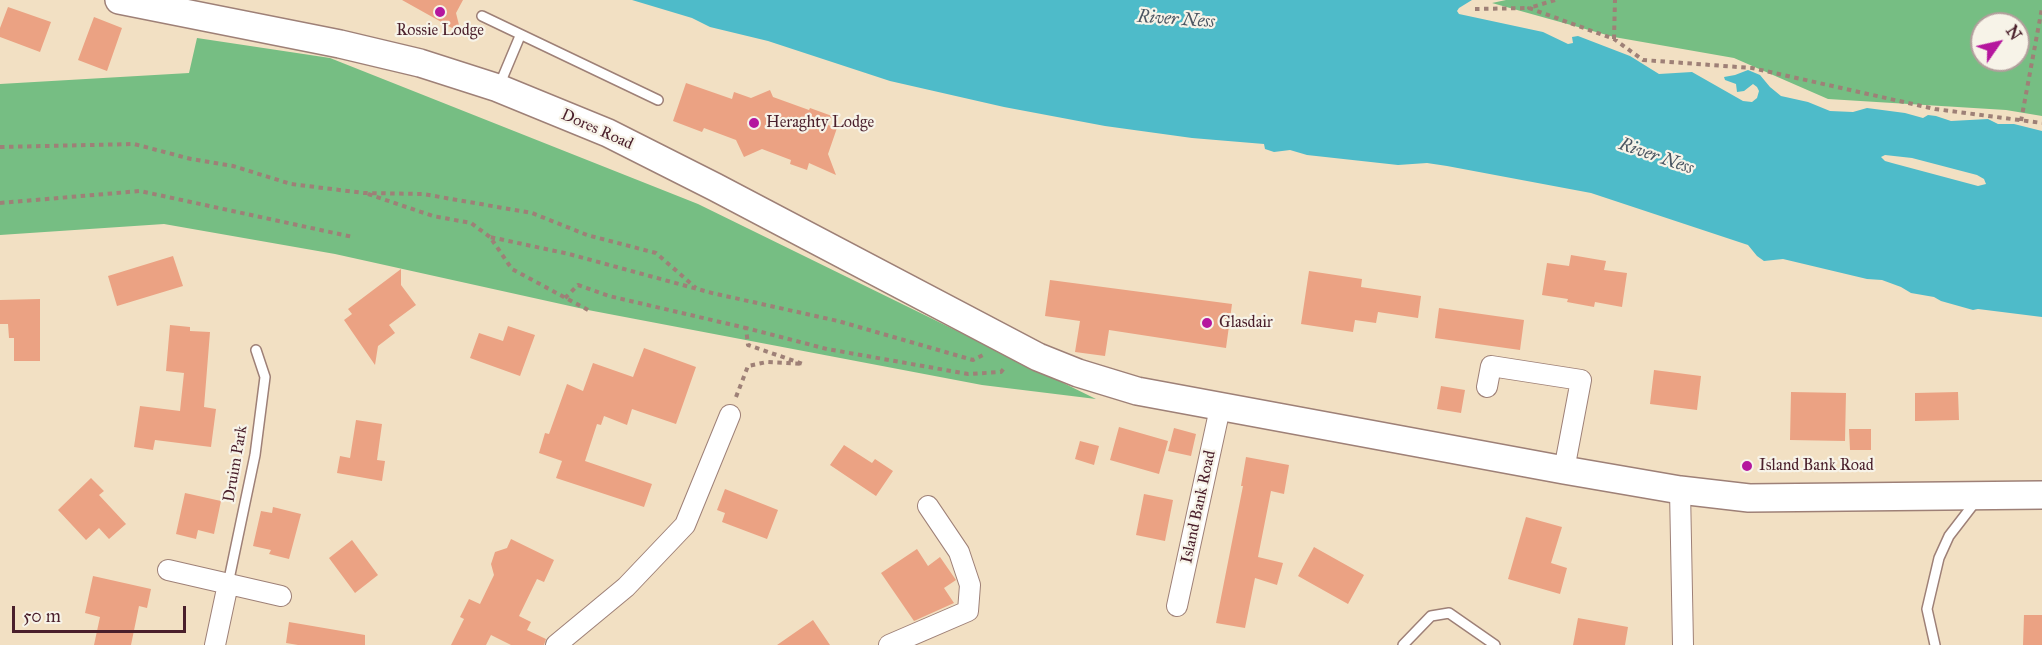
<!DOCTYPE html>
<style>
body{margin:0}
#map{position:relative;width:2042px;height:645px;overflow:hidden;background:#f2e0c3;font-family:"IM FELL Great Primer",serif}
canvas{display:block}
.north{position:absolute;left:1970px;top:12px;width:60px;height:60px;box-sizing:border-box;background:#f7f3e8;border:2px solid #b29e9c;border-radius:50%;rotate:56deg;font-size:16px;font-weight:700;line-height:24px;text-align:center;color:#4a1f2b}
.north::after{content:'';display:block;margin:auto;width:21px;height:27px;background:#b5179e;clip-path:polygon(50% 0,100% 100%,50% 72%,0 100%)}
.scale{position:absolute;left:12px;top:606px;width:174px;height:27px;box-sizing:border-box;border:3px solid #4a1f2b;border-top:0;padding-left:8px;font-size:18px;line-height:21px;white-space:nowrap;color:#4a1f2b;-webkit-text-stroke:4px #f7f3e8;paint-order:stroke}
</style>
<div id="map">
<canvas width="2042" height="645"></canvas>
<div class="north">N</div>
<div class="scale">50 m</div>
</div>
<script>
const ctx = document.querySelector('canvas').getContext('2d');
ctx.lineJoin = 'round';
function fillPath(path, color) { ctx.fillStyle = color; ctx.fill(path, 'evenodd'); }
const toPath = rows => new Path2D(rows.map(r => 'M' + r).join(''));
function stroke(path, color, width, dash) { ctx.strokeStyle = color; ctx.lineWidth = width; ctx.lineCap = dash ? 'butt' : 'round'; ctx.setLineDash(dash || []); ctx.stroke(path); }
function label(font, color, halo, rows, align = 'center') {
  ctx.font = font + ' "IM FELL Great Primer",serif'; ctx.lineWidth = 4.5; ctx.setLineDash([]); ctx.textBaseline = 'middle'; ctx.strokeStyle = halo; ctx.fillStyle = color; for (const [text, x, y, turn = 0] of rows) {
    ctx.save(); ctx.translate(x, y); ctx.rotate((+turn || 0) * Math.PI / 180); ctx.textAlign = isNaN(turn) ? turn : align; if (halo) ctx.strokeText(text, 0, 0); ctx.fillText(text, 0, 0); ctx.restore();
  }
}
fillPath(toPath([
 [1506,0,2042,0,2042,116,2006,110,1828,99,1734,58,1614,37,1492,3],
 [1982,24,2018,24,2018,60,1982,60],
 [197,38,330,58,698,204,1096,399,982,385,588,310,335,254,164,224,0,235,0,84,189,73]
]), '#76be83');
fillPath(toPath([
 [632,0,1472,0,1459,8,1457,11,1459,14,1543,32,1568,44,1573,43,1572,37,1578,36,1630,56,1659,74,1692,72,1743,101,1752,102,1757,98,1759,91,1757,87,1753,84,1744,91,1737,92,1736,84,1725,80,1724,77,1735,75,1748,70,1760,75,1770,87,1781,96,1808,102,1830,111,1853,112,1867,108,1905,113,1923,118,1928,115,1936,116,1951,121,1988,119,1998,124,2014,124,2042,131,2042,317,1978,309,1973,310,1941,301,1934,297,1911,293,1901,287,1882,280,1867,279,1783,259,1764,261,1757,256,1748,245,1591,193,1447,166,1427,163,1398,165,1307,155,1290,150,1274,152,1265,149,1264,144,1192,138,1105,126,1004,107,890,81,768,41,710,27,692,18],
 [1885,155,1912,158,1977,175,1984,179,1986,184,1978,186,1892,163,1885,161,1881,157]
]), '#4ebbc9');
fillPath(toPath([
 [402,0,463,0,456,13,461,33],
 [8,7,51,22,40,52,0,37,0,28],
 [94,17,122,28,107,71,78,60],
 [686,83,732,99,734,92,751,98,770,90,773,97,809,110,810,108,832,116,828,125,837,128,828,154,836,175,809,163,807,170,790,164,791,160,762,149,744,157,736,140,704,128,702,132,673,121],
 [1571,255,1606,261,1604,270,1627,273,1622,307,1595,302,1594,307,1567,302,1568,299,1542,295,1547,263,1569,266],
 [173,256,183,286,117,306,108,276],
 [401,269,401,285,416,305,389,325,395,333,378,346,375,365,344,320,352,314,348,309],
 [1309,271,1362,279,1361,287,1421,296,1418,318,1378,312,1376,323,1355,320,1353,332,1301,324],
 [1050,280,1232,304,1226,348,1109,330,1105,356,1075,352,1080,321,1045,316],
 [40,299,40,361,14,361,14,338,9,338,8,324,0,324,0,300],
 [1439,308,1524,320,1520,350,1435,338],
 [170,325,190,327,190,331,210,332,204,407,216,409,211,447,155,440,153,450,134,447,140,406,180,411,184,373,166,371],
 [508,326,535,335,520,376,470,358,479,333,503,341],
 [644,348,696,367,676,424,632,409,627,425,604,416,601,425,597,424,585,461,652,484,644,507,556,478,562,461,539,453,545,433,549,434,567,384,583,391,593,363,633,377],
 [1654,370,1701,376,1697,410,1650,404],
 [1441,386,1465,390,1461,413,1437,409],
 [1791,392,1846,393,1845,441,1790,440],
 [1958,392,1959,420,1915,421,1915,393],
 [356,420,382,424,377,460,385,461,382,481,337,473,340,456,350,458],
 [1119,427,1168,441,1159,474,1110,460],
 [1174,428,1196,434,1191,456,1168,451],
 [1849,429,1871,429,1871,450,1850,450],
 [1080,441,1099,446,1094,465,1075,459],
 [844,445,872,463,875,459,893,471,876,496,830,465],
 [1246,457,1289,465,1284,494,1271,491,1258,557,1283,563,1277,585,1255,578,1245,628,1216,623,1243,486,1241,486],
 [91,478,104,491,99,495,126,524,109,539,99,528,86,540,58,510],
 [725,489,778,510,767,539,722,522,725,513,717,510],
 [185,493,221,501,214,534,198,530,196,539,176,534],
 [1144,494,1173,500,1165,541,1136,535],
 [273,507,301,514,289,559,269,554,271,550,253,546,261,511,272,513],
 [1526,517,1562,527,1551,563,1567,568,1560,594,1508,579],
 [511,539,554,560,544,582,537,579,519,616,531,622,527,630,546,639,544,645,511,645,491,635,486,645,451,645,464,619,460,617,469,599,480,604,494,575,491,564,495,552,507,548],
 [352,540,378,575,355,593,329,558],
 [1314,547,1364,575,1348,604,1298,576],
 [917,549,928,566,940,557,956,580,944,588,954,603,914,621,881,573],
 [93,576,151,589,147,608,139,606,131,645,94,645,100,617,85,613],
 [2024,615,2042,615,2042,645,2023,645],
 [1578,618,1628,627,1625,645,1573,645],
 [813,620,830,645,777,645],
 [289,622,365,635,365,645,298,645,286,643]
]), '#eba283');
const service = toPath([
 [482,16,658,100],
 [499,86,520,36],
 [228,584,255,455,265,377,256,350],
 [1403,645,1431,616,1449,613,1495,645],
 [1935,645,1927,609,1939,558,1949,536,1976,501]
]);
const minor = toPath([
 [1487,387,1491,366,1581,380,1564,470],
 [1680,490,1683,645],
 [168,570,281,596],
 [1177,606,1220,408],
 [215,645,228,584],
 [556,645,626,587,685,525,730,415],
 [889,645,968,611,970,585,959,552,928,506]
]);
const secondary = toPath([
 [119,0,340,44,420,63,498,88,608,133,715,187,1038,357,1078,373,1137,391,1564,470,1680,490,1749,498,2042,495]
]);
stroke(service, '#9e8077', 12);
stroke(minor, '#9e8077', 22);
stroke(secondary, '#9e8077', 30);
stroke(toPath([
 [1555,0,1529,8,1614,39,1643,60,1752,68,1935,109,2042,123],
 [1475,9,1529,8],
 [1614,39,1615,0],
 [2021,121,2042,8],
 [0,147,134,144,191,159,233,166,291,184,364,193,423,194,532,213,587,235,656,253,696,288],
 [368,194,433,216,471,223,490,237],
 [0,203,140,191,353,237],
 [565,298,578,285,609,296,746,328],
 [588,310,512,269,490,237,569,254,712,293,838,321,973,360,983,355],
 [736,397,748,366,767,362,803,364,748,345,746,328,827,349,968,374,1001,372,1006,366]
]), '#9e8077', 4, [4.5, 4.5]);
stroke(service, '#fff', 9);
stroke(minor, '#fff', 20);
stroke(secondary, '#fff', 27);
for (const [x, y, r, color] of [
 [440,12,6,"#b5179e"],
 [754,123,6,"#b5179e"],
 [1207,323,6,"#b5179e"],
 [1747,466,6,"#b5179e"]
]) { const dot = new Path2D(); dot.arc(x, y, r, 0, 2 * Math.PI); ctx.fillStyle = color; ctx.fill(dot); stroke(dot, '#f7f3e8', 2); }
label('16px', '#4a1f2b', '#f7f3e8', [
 ["Rossie Lodge",440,31,"center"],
 ["Heraghty Lodge",766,123],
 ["Glasdair",1219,323],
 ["Island Bank Road",1759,466]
], 'left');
label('16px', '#4a1f2b', '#f7f3e8', [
 ["Dores Road",597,130,24],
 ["Druim Park",236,464,-80],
 ["Island Bank Road",1199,507,-78]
]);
label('italic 18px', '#4b5662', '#f7f3e8', [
 ["River Ness",1176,20,4],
 ["River Ness",1656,157,19]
]);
</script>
